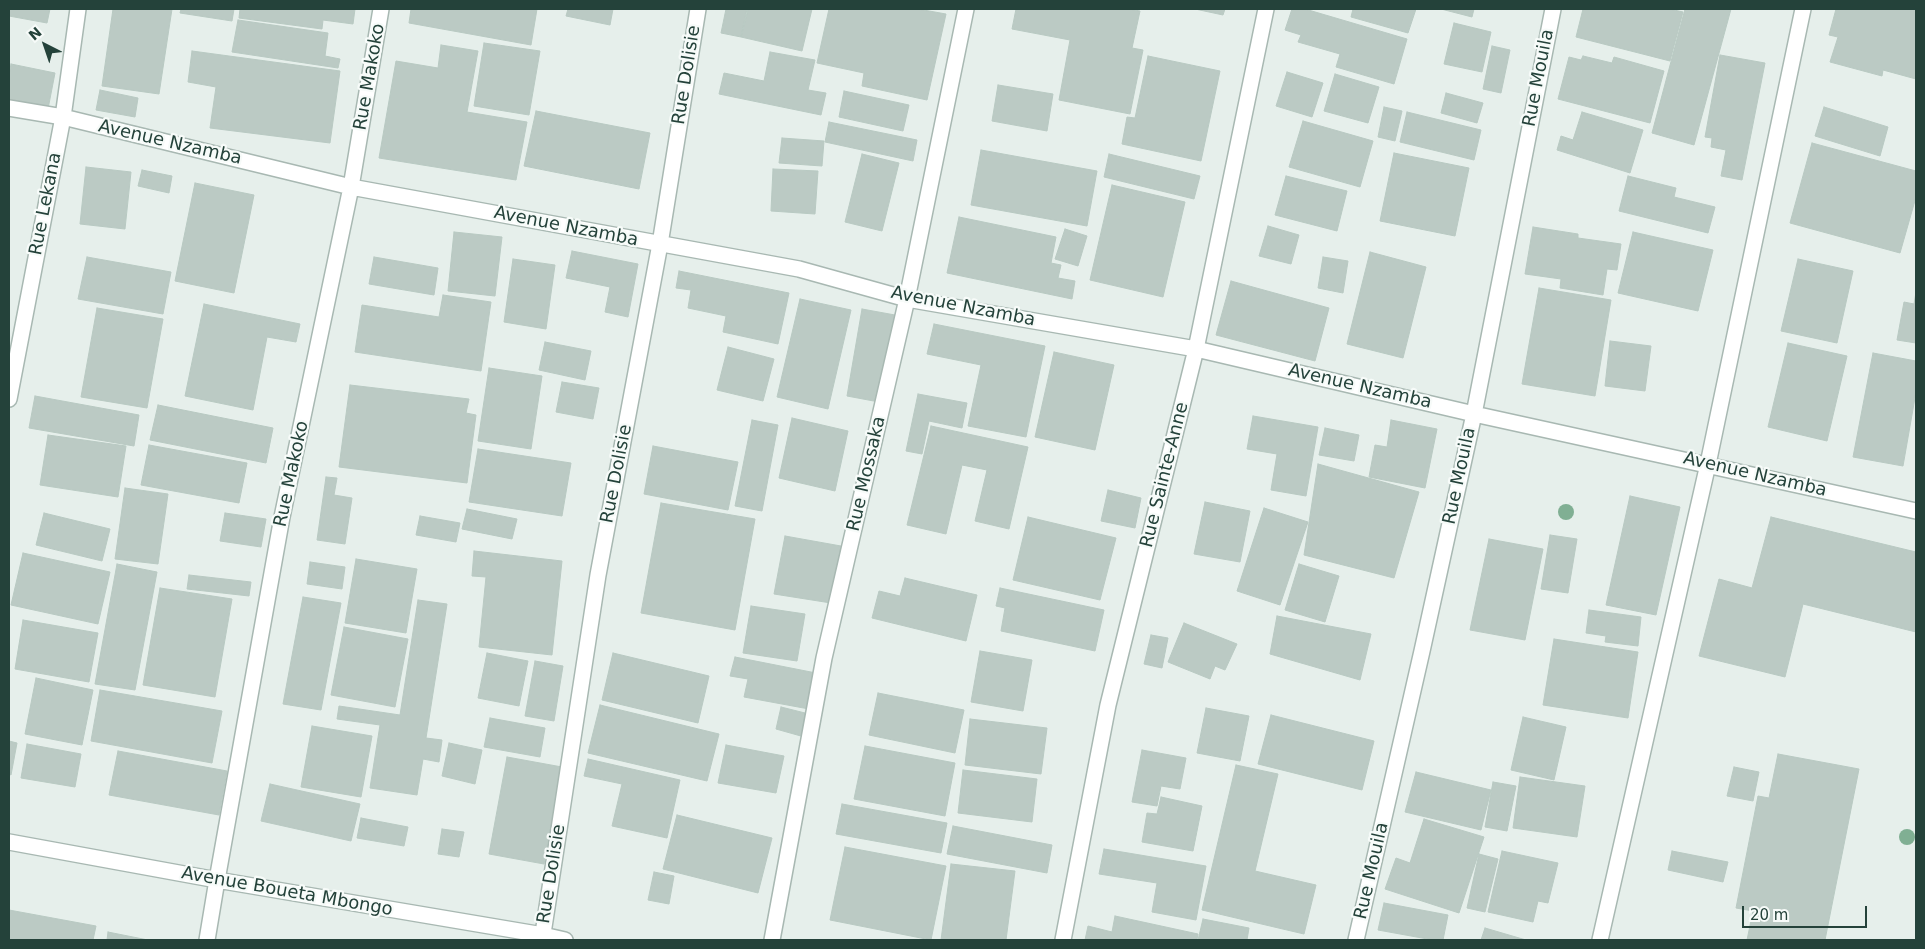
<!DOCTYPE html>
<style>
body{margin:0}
#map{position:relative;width:1925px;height:949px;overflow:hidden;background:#e6efeb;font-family:"DejaVu Sans",sans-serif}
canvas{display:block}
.frame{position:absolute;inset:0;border:10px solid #24423a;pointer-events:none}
.north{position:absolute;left:20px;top:20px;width:50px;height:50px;-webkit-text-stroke:4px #f7fbf9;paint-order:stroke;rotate:319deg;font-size:14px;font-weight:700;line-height:20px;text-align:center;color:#24423a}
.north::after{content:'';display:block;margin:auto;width:18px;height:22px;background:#24423a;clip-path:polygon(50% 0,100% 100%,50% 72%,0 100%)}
.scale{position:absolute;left:1742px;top:906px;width:125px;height:22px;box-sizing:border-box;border:2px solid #24423a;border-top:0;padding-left:6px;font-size:15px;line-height:18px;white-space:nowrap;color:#24423a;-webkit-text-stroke:4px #f7fbf9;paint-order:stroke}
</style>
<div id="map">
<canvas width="1925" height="949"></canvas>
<div class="frame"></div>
<div class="north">N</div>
<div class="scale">20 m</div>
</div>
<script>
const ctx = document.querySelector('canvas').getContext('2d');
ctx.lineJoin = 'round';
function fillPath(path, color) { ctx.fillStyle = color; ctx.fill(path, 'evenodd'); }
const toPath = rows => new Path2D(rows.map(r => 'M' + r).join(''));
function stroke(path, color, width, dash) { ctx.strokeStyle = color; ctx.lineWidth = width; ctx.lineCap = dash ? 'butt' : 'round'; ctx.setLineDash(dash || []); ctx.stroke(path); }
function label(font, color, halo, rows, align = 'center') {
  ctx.font = font + ' "DejaVu Sans",sans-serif'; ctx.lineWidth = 4.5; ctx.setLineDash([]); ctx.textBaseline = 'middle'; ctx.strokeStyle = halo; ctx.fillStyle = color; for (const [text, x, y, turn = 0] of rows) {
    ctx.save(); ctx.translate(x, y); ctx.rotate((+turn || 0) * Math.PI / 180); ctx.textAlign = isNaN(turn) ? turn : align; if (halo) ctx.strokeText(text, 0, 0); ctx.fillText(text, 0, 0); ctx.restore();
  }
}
const building = toPath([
 [9,9,50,9,47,23,9,16,9,9],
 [113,9,172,9,159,94,102,86,113,9],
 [181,9,234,9,232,21,180,13,181,9],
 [240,9,355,9,353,24,323,20,322,29,239,18,240,9],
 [411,9,537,9,531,45,409,23,411,9],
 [568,9,613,9,610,25,566,16,568,9],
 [726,9,747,9,741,37,721,33,726,9],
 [748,9,812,9,802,51,741,37,748,9],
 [829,9,918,9,946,14,927,100,862,86,864,73,817,63,829,9],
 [1016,9,1129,9,1140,11,1132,48,1143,50,1130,114,1059,100,1070,40,1012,29,1016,9],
 [1195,9,1225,9,1223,15,1195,9],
 [1292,9,1305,9,1407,39,1394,84,1336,67,1340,54,1298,42,1301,35,1285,30,1292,9],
 [1353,9,1416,9,1408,33,1351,17,1353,9],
 [1441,9,1474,9,1472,17,1441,9],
 [1583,9,1670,9,1683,12,1670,61,1576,37,1583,9],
 [1685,9,1731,9,1694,145,1652,133,1685,9],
 [1836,9,1916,9,1916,79,1883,70,1882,76,1830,62,1838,37,1829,35,1836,9],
 [238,20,328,33,325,56,340,59,338,68,232,52,238,20],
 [1454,23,1491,32,1482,72,1444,64,1454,23],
 [484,43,540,51,529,115,474,106,484,43],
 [441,45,478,51,467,112,527,122,516,180,379,158,396,61,438,68,441,45],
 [1492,46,1510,50,1501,93,1483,89,1492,46],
 [192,51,340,71,330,143,210,128,216,87,188,82,192,51],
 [770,52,815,60,808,90,826,93,821,115,719,94,724,73,764,81,770,52],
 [1720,55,1765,63,1742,180,1721,176,1726,150,1711,147,1712,138,1705,137,1720,55],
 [1148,56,1220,71,1201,161,1122,144,1127,117,1135,118,1148,56],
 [1583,56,1612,63,1614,57,1664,71,1650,123,1558,99,1569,57,1581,60,1583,56],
 [11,64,55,73,48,109,9,102,9,75,11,64],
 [1287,72,1323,83,1312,117,1276,106,1287,72],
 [1335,74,1379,87,1368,123,1324,111,1335,74],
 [998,85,1053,94,1047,131,992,121,998,85],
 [100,90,138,98,135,117,96,110,100,90],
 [844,91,909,105,903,131,839,117,844,91],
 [1446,93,1483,103,1477,123,1441,113,1446,93],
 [1384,107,1402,111,1395,141,1378,137,1384,107],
 [1824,107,1888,127,1880,156,1815,136,1824,107],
 [536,111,650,133,639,189,524,166,536,111],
 [1407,112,1481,130,1474,160,1400,142,1407,112],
 [1582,112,1643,130,1630,173,1557,150,1561,136,1573,140,1582,112],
 [1303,121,1373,141,1360,187,1289,167,1303,121],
 [829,122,917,140,913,161,825,142,829,122],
 [782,138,824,141,822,166,779,163,782,138],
 [1812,143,1916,171,1916,197,1900,253,1790,223,1812,143],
 [981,150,1097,171,1087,226,971,205,981,150],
 [1394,153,1469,168,1455,236,1380,221,1394,153],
 [862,154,899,163,882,231,845,222,862,154],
 [1109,154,1200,176,1194,199,1104,177,1109,154],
 [86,167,131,172,125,229,80,224,86,167],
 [773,169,818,171,815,214,771,211,773,169],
 [142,170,172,176,169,193,138,186,142,170],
 [1286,176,1347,191,1337,231,1275,215,1286,176],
 [1628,176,1676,188,1674,197,1715,207,1708,233,1619,211,1628,176],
 [195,183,254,195,234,293,175,281,195,183],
 [1112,185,1185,202,1163,297,1090,280,1112,185],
 [959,217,1056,237,1051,263,1061,265,1058,278,1075,281,1072,299,947,273,959,217],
 [1268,226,1299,235,1291,264,1259,256,1268,226],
 [1533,227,1578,234,1578,238,1621,244,1617,270,1607,269,1603,295,1560,288,1561,279,1525,274,1533,227],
 [1065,229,1087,236,1078,266,1055,259,1065,229],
 [454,232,502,237,495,296,448,291,454,232],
 [1633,232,1713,250,1698,311,1618,293,1633,232],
 [572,251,638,264,628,317,605,312,610,287,566,278,572,251],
 [1370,252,1426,267,1403,358,1347,344,1370,252],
 [87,257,171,272,163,314,78,299,87,257],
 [374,257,438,268,434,295,369,284,374,257],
 [1323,257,1348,261,1343,293,1318,288,1323,257],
 [513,259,555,265,546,329,504,322,513,259],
 [1798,259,1853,271,1837,343,1781,331,1798,259],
 [679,271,789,293,778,344,723,332,726,316,688,308,691,290,676,288,679,271],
 [1231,281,1329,308,1315,361,1216,335,1231,281],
 [1539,288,1611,300,1595,396,1522,384,1539,288],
 [1916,292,1916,343,1897,340,1904,302,1914,304,1916,292],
 [443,295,491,302,481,371,355,352,362,305,439,317,443,295],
 [800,299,851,310,828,409,777,397,800,299],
 [204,304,300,324,296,342,267,337,253,410,185,396,204,304],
 [97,308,163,319,147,408,81,397,97,308],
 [862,309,895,315,879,402,847,396,862,309],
 [934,324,1045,346,1026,437,968,426,981,365,927,354,934,324],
 [1610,341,1651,346,1645,391,1605,386,1610,341],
 [545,342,591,351,585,380,539,370,545,342],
 [1788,343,1847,356,1827,441,1768,427,1788,343],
 [728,347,774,359,763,401,717,390,728,347],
 [1054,352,1114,365,1095,450,1035,437,1054,352],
 [1873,353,1916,361,1916,392,1903,466,1853,457,1873,353],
 [489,368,542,376,531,449,478,441,489,368],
 [562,382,599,388,593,419,556,412,562,382],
 [350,385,469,399,466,413,476,415,467,483,339,467,350,385],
 [918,394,967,403,962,428,929,421,922,454,906,451,918,394],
 [35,396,139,415,134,446,29,428,35,396],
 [158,405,273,428,266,463,150,440,158,405],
 [1253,416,1318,427,1306,496,1271,490,1277,454,1247,449,1253,416],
 [792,418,848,431,835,491,779,478,792,418],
 [752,420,778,425,762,511,735,506,752,420],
 [1391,420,1437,429,1425,488,1369,477,1375,445,1387,447,1391,420],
 [931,426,1028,447,1009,529,975,521,987,470,962,465,946,534,907,525,931,426],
 [1325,428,1359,435,1354,461,1319,455,1325,428],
 [48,435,126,446,118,497,40,485,48,435],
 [149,445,247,463,239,503,141,485,149,445],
 [653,446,738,462,728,510,644,494,653,446],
 [478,449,571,463,562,516,469,502,478,449],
 [1318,464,1419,492,1394,578,1304,555,1318,464],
 [326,477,337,478,334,495,352,498,345,544,317,540,326,477],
 [125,488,168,494,158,564,115,559,125,488],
 [1108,490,1141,498,1135,528,1101,521,1108,490],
 [1630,496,1680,507,1656,615,1606,605,1630,496],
 [1205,502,1250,511,1240,562,1194,554,1205,502],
 [661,503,755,519,735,630,641,613,661,503],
 [1264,508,1308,522,1280,605,1237,591,1264,508],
 [467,509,517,519,512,539,462,529,467,509],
 [44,513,110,529,102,561,36,545,44,513],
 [225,513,266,519,261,547,220,541,225,513],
 [420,516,460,523,456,542,416,535,420,516],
 [1028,517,1116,538,1100,600,1013,580,1028,517],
 [1771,517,1916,552,1916,632,1803,604,1785,677,1699,656,1719,579,1752,588,1771,517],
 [1550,535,1577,539,1568,593,1541,589,1550,535],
 [785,536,841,546,831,603,774,594,785,536],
 [1489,539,1543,549,1525,640,1470,630,1489,539],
 [474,551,562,561,552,655,479,647,486,577,472,576,474,551],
 [23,553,110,572,98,624,11,605,23,553],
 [356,559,417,569,406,633,345,623,356,559],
 [310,562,345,567,342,589,307,584,310,562],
 [117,564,157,572,135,690,95,684,117,564],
 [1299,564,1339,576,1325,622,1285,610,1299,564],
 [189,575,251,582,249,596,187,589,189,575],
 [905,578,977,595,966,641,872,618,879,591,900,596,905,578],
 [160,588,232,599,215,697,143,685,160,588],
 [1000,588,1104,610,1095,651,1001,631,1005,608,996,606,1000,588],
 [303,597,341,603,321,710,283,704,303,597],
 [418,600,447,604,426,738,442,740,439,762,423,759,417,795,370,788,380,725,337,719,339,706,400,715,418,600],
 [751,606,805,614,797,661,743,653,751,606],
 [1589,610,1641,617,1638,646,1605,642,1606,636,1586,633,1589,610],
 [1277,616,1371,634,1360,680,1270,654,1277,616],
 [23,620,98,633,89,682,15,669,23,620],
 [1184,623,1237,644,1225,670,1215,666,1210,679,1168,662,1184,623],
 [344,627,408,639,395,707,331,695,344,627],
 [1151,635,1168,638,1162,668,1144,664,1151,635],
 [1554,639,1638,652,1628,718,1543,705,1554,639],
 [980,651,1032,660,1023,711,971,702,980,651],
 [487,653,528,661,519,706,478,698,487,653],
 [613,653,709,676,698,723,602,700,613,653],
 [735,657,816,673,809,709,744,697,748,679,730,676,735,657],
 [535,661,563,666,554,721,525,716,535,661],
 [36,678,93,690,82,745,25,734,36,678],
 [100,690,222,711,212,763,91,741,100,690],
 [878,693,964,710,955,753,869,735,878,693],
 [600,705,719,734,707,781,588,753,600,705],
 [781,707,813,715,808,738,776,729,781,707],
 [1206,708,1249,716,1240,761,1197,753,1206,708],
 [1271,715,1374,741,1362,790,1258,764,1271,715],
 [1523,717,1566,727,1554,780,1511,770,1523,717],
 [490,718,545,728,540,757,484,747,490,718],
 [970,719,1047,728,1041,774,965,765,970,719],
 [312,726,372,736,361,797,301,787,312,726],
 [9,741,17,743,11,775,9,774,9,741],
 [449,743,482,750,475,784,442,776,449,743],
 [27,744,81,754,75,787,21,778,27,744],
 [726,745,784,756,776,793,718,783,726,745],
 [865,746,955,763,945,816,854,799,865,746],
 [1142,750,1186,758,1180,789,1161,786,1157,806,1132,802,1142,750],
 [118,751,227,771,219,815,109,795,118,751],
 [1778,754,1859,769,1825,940,1747,940,1753,911,1736,908,1758,796,1769,798,1778,754],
 [507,757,562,767,544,864,489,854,507,757],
 [588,759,680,780,667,838,612,826,622,784,584,776,588,759],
 [1236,765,1278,774,1255,871,1316,885,1304,934,1202,910,1236,765],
 [1734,767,1759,772,1753,801,1727,796,1734,767],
 [963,770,1037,779,1032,822,958,813,963,770],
 [1416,772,1491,790,1481,830,1405,812,1416,772],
 [1520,777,1585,786,1577,837,1513,828,1520,777],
 [1493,782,1516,786,1507,831,1485,827,1493,782],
 [270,784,360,804,351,841,261,821,270,784],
 [1161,797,1202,806,1193,851,1142,842,1147,813,1157,814,1161,797],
 [842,804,947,823,941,853,836,834,842,804],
 [677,815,772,838,758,893,663,869,677,815],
 [361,818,408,827,404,846,357,838,361,818],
 [1424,819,1484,837,1459,913,1385,889,1396,858,1410,863,1424,819],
 [953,826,1052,845,1047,873,947,854,953,826],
 [442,829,464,832,459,857,438,854,442,829],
 [845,847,946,866,931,940,830,920,845,847],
 [1104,849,1206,866,1196,920,1152,912,1157,883,1099,874,1104,849],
 [1502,851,1558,863,1548,903,1538,901,1533,922,1488,912,1502,851],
 [1672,851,1728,862,1723,882,1668,870,1672,851],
 [1479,854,1498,859,1485,912,1467,908,1479,854],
 [951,864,1015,871,1006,940,941,940,951,864],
 [654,872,674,876,669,904,648,900,654,872],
 [1384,903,1448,915,1443,940,1433,940,1378,930,1384,903],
 [9,910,96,926,93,940,9,940,9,910],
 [1115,916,1198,934,1197,940,1085,940,1088,926,1112,932,1115,916],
 [1203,919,1249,928,1247,940,1198,940,1203,919],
 [1485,928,1526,940,1481,940,1485,928],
 [108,932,148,940,107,940,108,932]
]);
fillPath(building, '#bbcac4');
stroke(building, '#b8c9c2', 1);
const minor = toPath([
 [9,108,63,117,351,187,799,269,907,299,1196,349,1474,414,1916,511],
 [9,399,63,117,78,9],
 [9,842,217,880,543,935,565,940],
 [207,940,217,880,282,517,351,187,381,9],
 [542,940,598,575,660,244,698,9],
 [772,940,824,658,907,299,966,9],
 [1063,940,1108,705,1196,349,1266,9],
 [1356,940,1422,651,1474,414,1553,9],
 [1600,940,1708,464,1803,9]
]);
stroke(minor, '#a8b8b2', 18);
stroke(minor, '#fff', 15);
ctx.fillStyle = '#80af93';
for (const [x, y] of [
 [1566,512],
 [1907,837]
]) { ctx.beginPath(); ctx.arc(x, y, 8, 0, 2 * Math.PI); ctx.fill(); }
label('18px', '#24423a', '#f7fbf9', [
 ["Rue Dolisie",687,75,-81],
 ["Rue Makoko",370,77,-80],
 ["Rue Mouila",1539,78,-79],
 ["Avenue Nzamba",170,143,13],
 ["Rue Lekana",46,204,-79],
 ["Avenue Nzamba",566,227,11],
 ["Avenue Nzamba",963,307,11],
 ["Avenue Nzamba",1360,387,13],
 ["Rue Makoko",292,474,-78],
 ["Rue Dolisie",617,474,-79],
 ["Rue Mossaka",867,474,-77],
 ["Rue Sainte-Anne",1165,475,-76],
 ["Avenue Nzamba",1755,475,13],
 ["Rue Mouila",1460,476,-78],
 ["Rue Mouila",1372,871,-77],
 ["Rue Dolisie",552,874,-81],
 ["Avenue Boueta Mbongo",287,892,10]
]);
</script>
